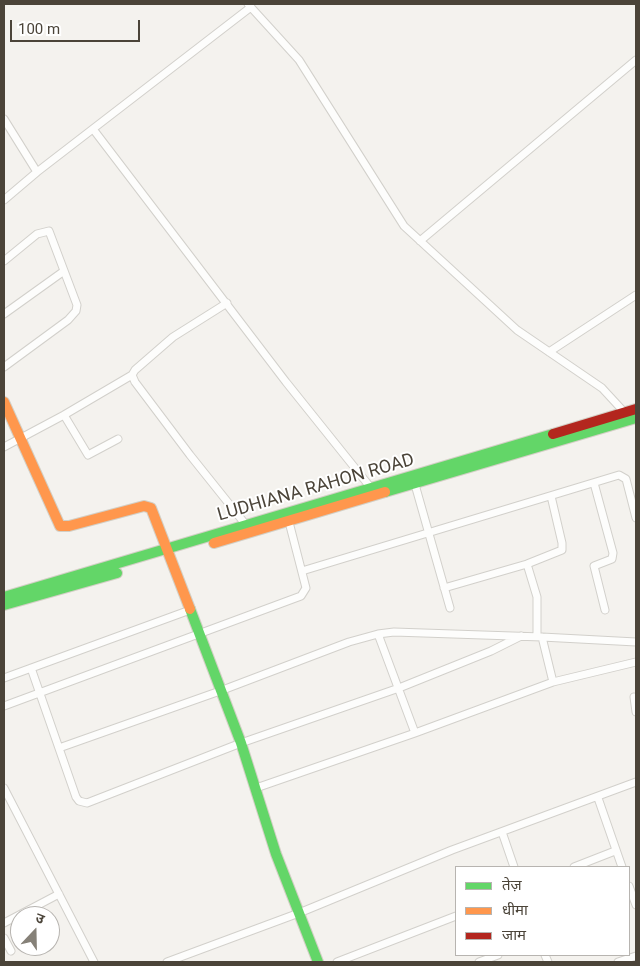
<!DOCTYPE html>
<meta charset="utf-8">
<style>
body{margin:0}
#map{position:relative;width:640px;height:966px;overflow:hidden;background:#f4f2ee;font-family:Roboto,"Noto Sans Devanagari",sans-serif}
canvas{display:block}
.frame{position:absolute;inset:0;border:5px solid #4b4439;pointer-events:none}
.legend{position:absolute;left:455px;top:866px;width:175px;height:90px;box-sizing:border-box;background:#fff;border:1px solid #b7b4b0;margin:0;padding:6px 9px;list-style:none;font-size:15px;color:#4b4439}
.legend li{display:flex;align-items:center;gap:10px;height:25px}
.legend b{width:25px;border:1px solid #b7b4b0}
.north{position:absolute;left:10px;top:906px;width:50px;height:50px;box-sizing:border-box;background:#fff;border:1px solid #b7b4b0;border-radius:50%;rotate:21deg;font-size:14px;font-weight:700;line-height:20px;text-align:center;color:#4b4439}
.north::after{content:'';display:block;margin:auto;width:18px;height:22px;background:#868178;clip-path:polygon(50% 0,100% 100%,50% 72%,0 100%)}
.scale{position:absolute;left:10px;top:20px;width:130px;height:22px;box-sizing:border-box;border:2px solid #4b4439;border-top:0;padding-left:6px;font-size:15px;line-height:18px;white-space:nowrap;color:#4b4439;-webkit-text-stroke:4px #fff;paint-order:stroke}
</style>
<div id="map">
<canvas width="640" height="966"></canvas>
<div class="frame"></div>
<ul class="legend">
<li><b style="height:6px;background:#63d668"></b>तेज़</li>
<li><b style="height:6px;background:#ff974d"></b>धीमा</li>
<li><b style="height:6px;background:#b3261e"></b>जाम</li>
</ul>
<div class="north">उ</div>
<div class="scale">100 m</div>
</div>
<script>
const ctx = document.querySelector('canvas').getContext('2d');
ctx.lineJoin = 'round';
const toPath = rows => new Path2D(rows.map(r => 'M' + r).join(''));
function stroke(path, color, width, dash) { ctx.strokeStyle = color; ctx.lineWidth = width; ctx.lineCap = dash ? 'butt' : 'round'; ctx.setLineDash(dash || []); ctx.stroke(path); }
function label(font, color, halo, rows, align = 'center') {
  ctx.font = font + ' Roboto,sans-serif'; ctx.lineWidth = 4; ctx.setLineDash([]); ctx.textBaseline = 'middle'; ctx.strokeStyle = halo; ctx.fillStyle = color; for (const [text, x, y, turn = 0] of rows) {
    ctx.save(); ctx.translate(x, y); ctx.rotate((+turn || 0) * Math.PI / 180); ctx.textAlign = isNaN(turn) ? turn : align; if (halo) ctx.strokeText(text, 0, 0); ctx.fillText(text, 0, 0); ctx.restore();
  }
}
const street = toPath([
 [248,4,299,60,404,226,517,330,602,388,626,414],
 [4,119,37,172,251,7],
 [93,129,286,382,371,488],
 [4,200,37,172],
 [420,241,636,60],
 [4,261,37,234,49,231,77,305,76,311,68,320,4,367],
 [227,303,173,337,135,370,132,375,135,382,190,455,246,525],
 [4,314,64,271],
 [549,352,636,295],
 [64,415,88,455,118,439],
 [4,447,64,415,132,375],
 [414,481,450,608],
 [594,483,613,553,612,559,594,566,605,610],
 [527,564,537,597,537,637],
 [302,571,619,475,626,479,636,518],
 [444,588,527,564,562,550,562,543,551,496],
 [378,634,415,733],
 [542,637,553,682],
 [31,668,76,797,79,801,87,803,241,743,399,688,491,651,521,636],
 [4,678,190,610],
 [634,697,636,712],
 [4,706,301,596,306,588,289,522],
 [59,748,220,691,349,642,378,634,394,632,542,637,636,642],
 [4,788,94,962],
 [256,788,415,733,553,682,636,662],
 [598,798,622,867],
 [502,832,514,867],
 [574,867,615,851],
 [629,886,636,905],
 [4,923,59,894],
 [4,938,11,951],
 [545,955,548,962],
 [167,962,299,913,452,850,636,782],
 [337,962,456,916],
 [479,962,498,955],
 [618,962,636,956]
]);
const fast = toPath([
 [385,492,636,418],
 [4,597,553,434],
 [4,605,117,573],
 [190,609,241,743,276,854,318,962]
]);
const slow = toPath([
 [4,402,60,526,69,526,144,506,151,508,190,609],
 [214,543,385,492]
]);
const jam = toPath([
 [553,434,636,409]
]);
stroke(street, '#d2d0cb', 9);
stroke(fast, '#d3cfc5', 12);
stroke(slow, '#d3cfc5', 12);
stroke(jam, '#d3cfc5', 12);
stroke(street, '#fdfdfc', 7);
stroke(fast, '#63d668', 10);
stroke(slow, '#ff974d', 10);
stroke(jam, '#b3261e', 10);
label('18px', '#4b4439', '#fff', [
 ["LUDHIANA RAHON ROAD",316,488,-16]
]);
</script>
